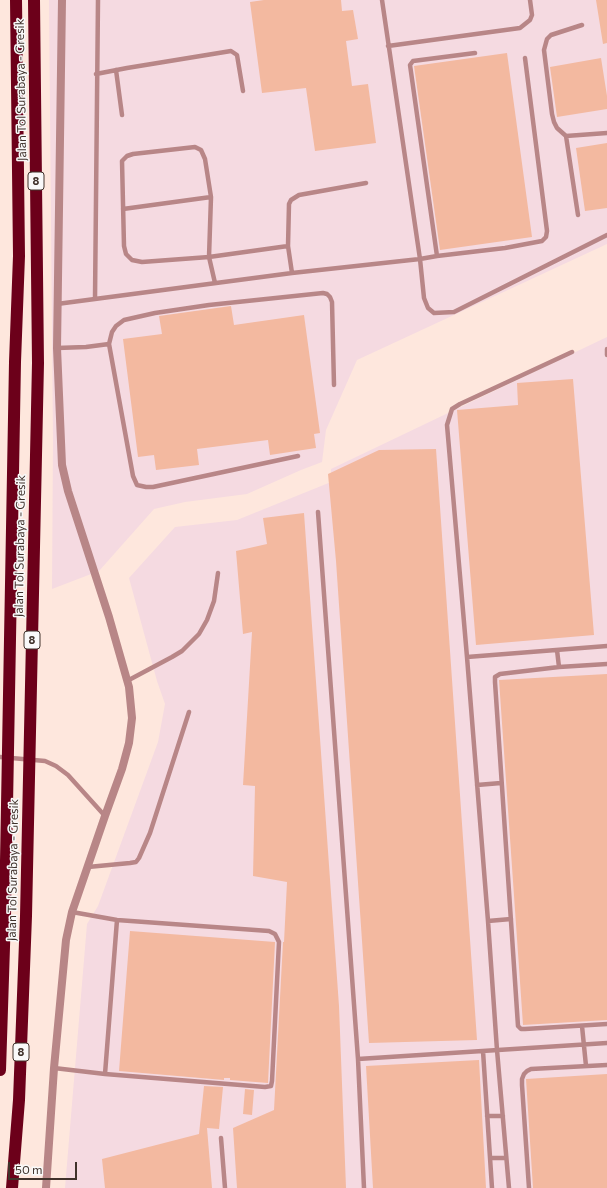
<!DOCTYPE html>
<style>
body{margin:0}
#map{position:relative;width:607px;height:1188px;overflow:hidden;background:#fee7dd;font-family:Commissioner,sans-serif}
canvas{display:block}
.scale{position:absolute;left:8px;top:1162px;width:69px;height:18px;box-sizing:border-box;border:2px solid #40322b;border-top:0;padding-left:5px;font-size:12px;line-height:14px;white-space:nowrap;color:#40322b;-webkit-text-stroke:3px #f9f9f9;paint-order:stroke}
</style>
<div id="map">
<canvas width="607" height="1188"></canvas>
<div class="scale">50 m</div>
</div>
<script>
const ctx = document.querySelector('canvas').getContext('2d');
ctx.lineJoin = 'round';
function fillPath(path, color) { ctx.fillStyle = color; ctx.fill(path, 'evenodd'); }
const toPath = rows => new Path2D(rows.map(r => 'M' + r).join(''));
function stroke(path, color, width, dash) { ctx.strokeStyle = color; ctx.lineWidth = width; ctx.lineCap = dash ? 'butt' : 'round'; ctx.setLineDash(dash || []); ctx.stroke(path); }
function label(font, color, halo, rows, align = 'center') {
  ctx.font = font + ' Commissioner,sans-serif'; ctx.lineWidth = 3; ctx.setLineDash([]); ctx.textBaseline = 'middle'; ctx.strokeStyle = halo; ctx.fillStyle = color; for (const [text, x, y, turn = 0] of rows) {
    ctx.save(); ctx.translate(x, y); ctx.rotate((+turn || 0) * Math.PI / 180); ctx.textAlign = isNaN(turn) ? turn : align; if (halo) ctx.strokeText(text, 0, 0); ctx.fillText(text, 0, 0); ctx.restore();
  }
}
fillPath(toPath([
 [49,0,607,0,607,244,357,360,326,430,322,462,301,470,247,494,185,502,154,509,99,571,52,589,53,441],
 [607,337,607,1188,65,1188,87,924,98,906,158,742,165,704,157,681,129,578,175,527,237,520,331,482,331,469]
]), '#f5dae1');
fillPath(toPath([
 [264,0,341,0,342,11,353,10,358,39,346,41,352,86,368,84,376,143,315,151,306,88,262,93,250,2],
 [596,0,607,0,607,43,603,44],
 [507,53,532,237,440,250,414,66],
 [601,58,607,96,607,109,557,117,550,67],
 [607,143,607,208,585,211,576,148],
 [231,306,234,325,304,315,320,433,314,434,316,448,270,455,268,440,197,449,199,465,156,470,154,455,138,457,123,339,162,334,159,316],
 [573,379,594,635,476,645,457,410,518,405,517,383],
 [436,449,477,1040,369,1043,336,561,328,474,379,450],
 [304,513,339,1006,346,1188,237,1188,233,1128,274,1110,283,942,284,942,287,882,253,876,255,786,243,785,252,632,243,634,236,551,267,544,263,518],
 [607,674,607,1020,523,1025,499,680],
 [130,931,275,942,268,1083,230,1080,230,1078,224,1078,224,1080,119,1071],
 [479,1060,486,1188,373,1188,366,1066],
 [607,1074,607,1188,533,1188,526,1079],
 [204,1086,223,1087,219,1129,207,1128,212,1188,105,1188,102,1159,199,1134],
 [245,1089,254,1090,252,1115,243,1114]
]), '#f3b9a0');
stroke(toPath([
 [382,0,420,259,437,256,410,65,413,61,475,53],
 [582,25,551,35,547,39,544,50,552,114,554,122,557,128,566,136,607,133],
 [388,46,520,28,530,20,532,15,530,0],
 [116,70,122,115],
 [96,74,127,68,231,51,237,55,243,91],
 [566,136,578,215],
 [123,209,211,197],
 [437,256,505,248,542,241,546,237,547,231,525,58],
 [292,273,288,246,289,204,291,200,299,195,366,183],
 [215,283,209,257,142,262,132,260,126,254,124,246,122,161,127,156,133,154,195,147,201,150,205,159,211,197,209,257,288,246],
 [95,299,98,0],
 [57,304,292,273,420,259,424,298,428,308,434,313,454,312,607,235],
 [109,344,133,476,137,485,146,487,153,487,298,456],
 [57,348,86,347,109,344,112,332,116,326,124,320,155,313,209,305,323,293,327,294,330,297,332,302,334,385],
 [607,349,607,355],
 [318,512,358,1059,364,1188],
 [557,650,559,667],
 [467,657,607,646],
 [607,664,559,667,500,674,495,677,495,682,518,1026,521,1029,525,1029,607,1024],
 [127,681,172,657,182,651,199,634,207,620,214,601,218,573],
 [0,757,45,761,56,766,68,775,105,816],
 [477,785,501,783],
 [88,867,130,863,136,862,139,858,150,833,189,712],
 [488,921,511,919],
 [582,1026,586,1066],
 [483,1051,492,1188],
 [358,1059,607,1043],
 [54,1068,105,1074,265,1087,271,1086,272,1081,279,942,275,934,269,931,117,920,72,912],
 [105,1074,117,920],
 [487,1116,503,1116],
 [221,1138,225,1188],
 [490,1158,506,1158],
 [509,1188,497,1050,488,921,467,657,447,425,452,409,460,404,572,352],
 [529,1188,522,1085,522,1079,524,1074,527,1071,531,1069,607,1065]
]), '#b88687', 4.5);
stroke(toPath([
 [46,1188,54,1068,66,940,72,912,105,816,122,769,129,743,132,718,129,687,109,617,68,491,62,465,57,348,62,0]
]), '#b88687', 8);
stroke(toPath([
 [0,1070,5,916,15,362,19,256,16,0],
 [12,1188,19,1100,26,916,38,363,34,0]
]), '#6c001a', 12);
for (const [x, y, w] of [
 [36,181,16],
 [32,640,16],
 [21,1052,16]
]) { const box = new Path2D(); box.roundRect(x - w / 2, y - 9, w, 18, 3); ctx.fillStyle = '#f9f9f9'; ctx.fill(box); stroke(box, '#40322b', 1); }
label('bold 11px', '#40322b', null, [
 ["8",36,181],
 ["8",32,640],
 ["8",21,1052]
]);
label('12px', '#40322b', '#f9f9f9', [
 ["Jalan Tol Surabaya - Gresik",21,90,-91],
 ["Jalan Tol Surabaya - Gresik",20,546,-89],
 ["Jalan Tol Surabaya - Gresik",13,870,-89]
]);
</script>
